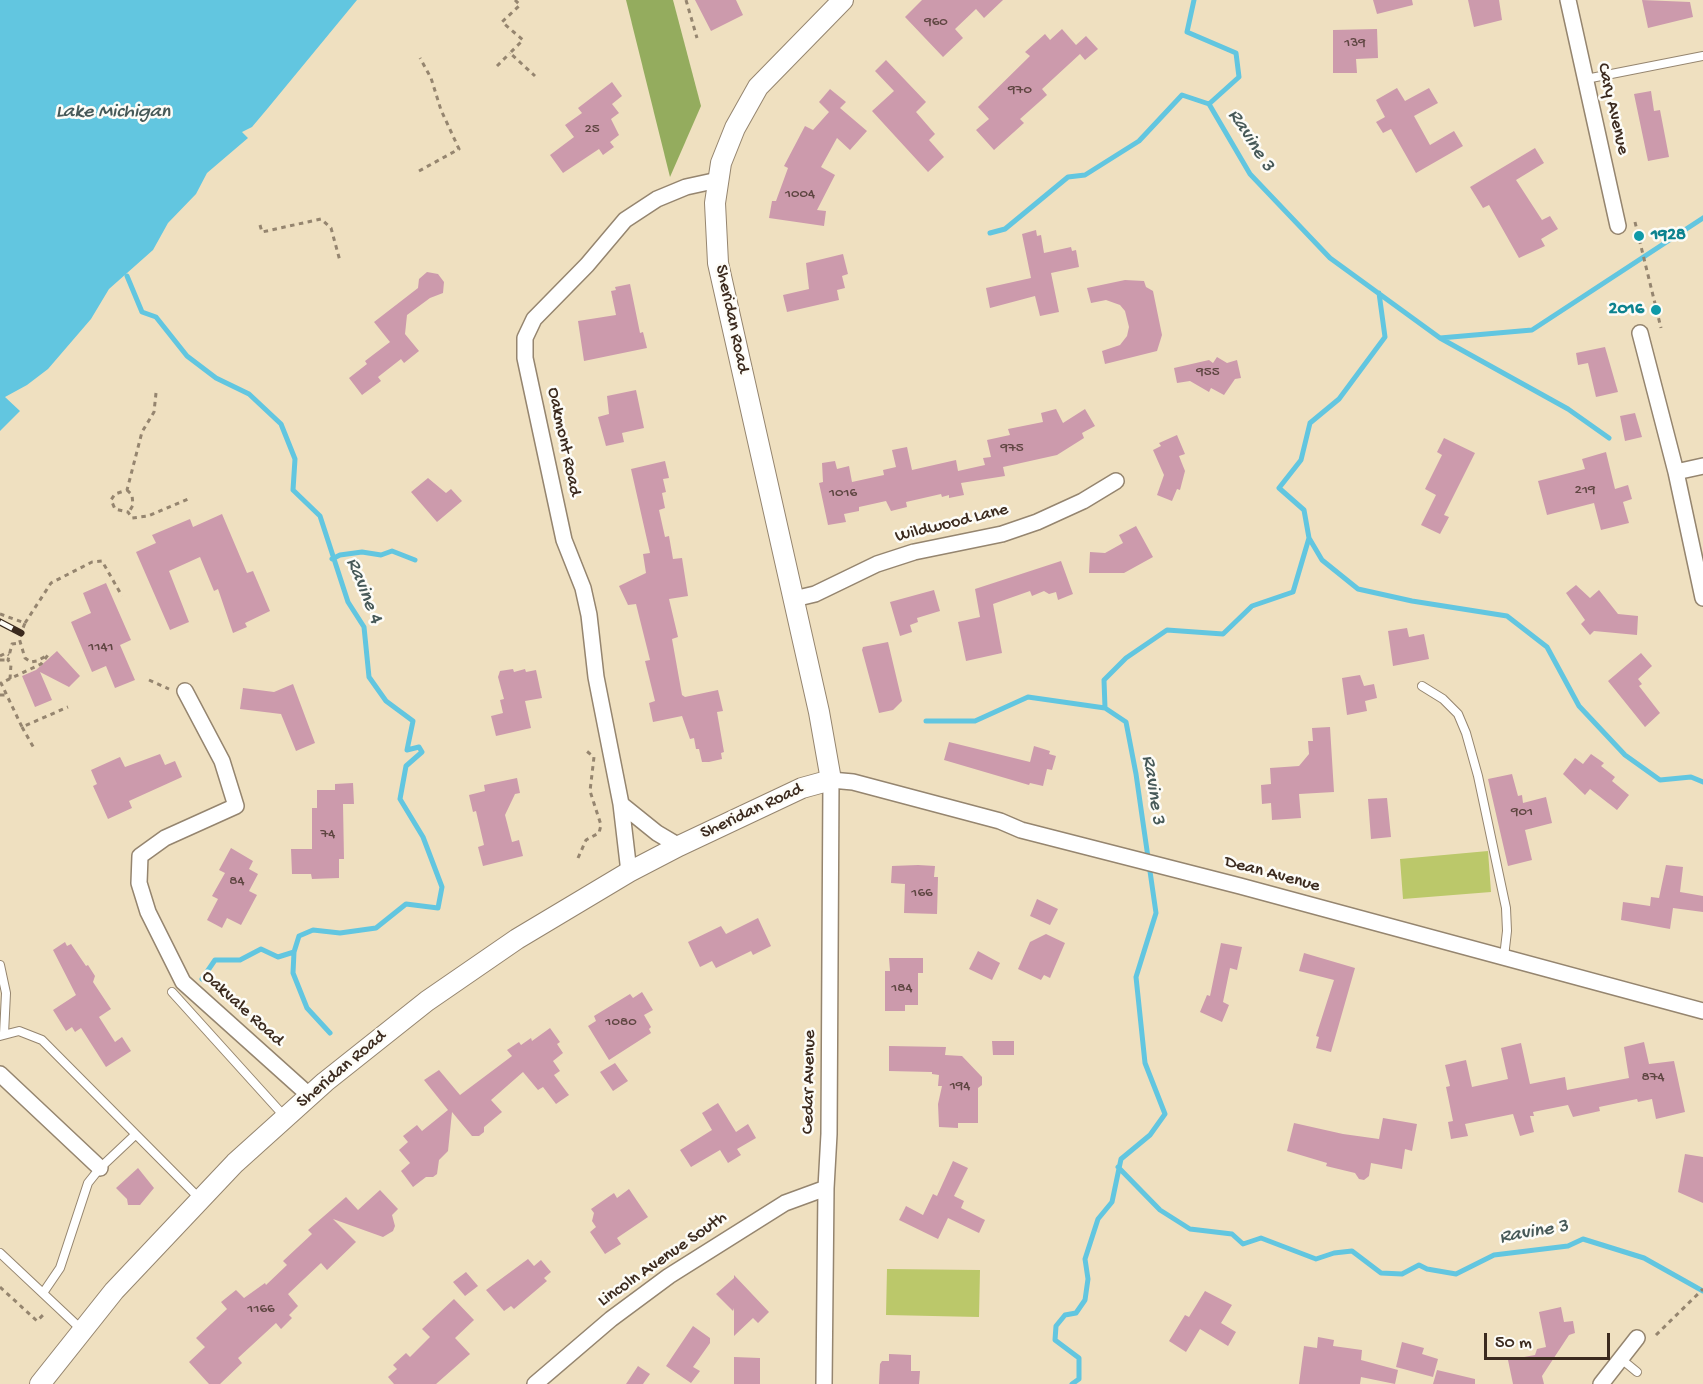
<!DOCTYPE html>
<style>
body{margin:0}
#map{position:relative;width:1703px;height:1384px;overflow:hidden;background:#efe0c0;font-family:"Gochi Hand",sans-serif}
canvas{display:block}
.scale{position:absolute;left:1484px;top:1333px;width:126px;height:27px;box-sizing:border-box;border:3px solid #3b2a1e;border-top:0;padding-left:8px;font-size:18px;line-height:21px;white-space:nowrap;color:#3b2a1e;-webkit-text-stroke:4px #fdfcf7;paint-order:stroke}
</style>
<div id="map">
<canvas width="1703" height="1384"></canvas>
<div class="scale">50 m</div>
</div>
<script>
const ctx = document.querySelector('canvas').getContext('2d');
ctx.lineJoin = 'round';
function fillPath(path, color) { ctx.fillStyle = color; ctx.fill(path, 'evenodd'); }
const toPath = rows => new Path2D(rows.map(r => 'M' + r).join(''));
function stroke(path, color, width, dash) { ctx.strokeStyle = color; ctx.lineWidth = width; ctx.lineCap = dash ? 'butt' : 'round'; ctx.setLineDash(dash || []); ctx.stroke(path); }
function label(font, color, halo, rows, align = 'center') {
  ctx.font = font + ' "Gochi Hand",sans-serif'; ctx.lineWidth = 5; ctx.setLineDash([]); ctx.textBaseline = 'middle'; ctx.strokeStyle = halo; ctx.fillStyle = color; for (const [text, x, y, turn = 0] of rows) {
    ctx.save(); ctx.translate(x, y); ctx.rotate((+turn || 0) * Math.PI / 180); ctx.textAlign = isNaN(turn) ? turn : align; if (halo) ctx.strokeText(text, 0, 0); ctx.fillText(text, 0, 0); ctx.restore();
  }
}
fillPath(toPath([
 [1488,851,1491,892,1403,899,1400,859],
 [887,1269,980,1270,979,1317,886,1315]
]), '#bbc86a');
fillPath(toPath([
 [626,0,673,0,701,106,670,177]
]), '#94ac5e');
fillPath(toPath([
 [0,0,357,0,268,108,252,127,242,132,248,138,207,173,196,194,168,223,153,250,109,289,91,319,48,369,27,385,5,397,20,411,0,431]
]), '#62c6e0');
stroke(toPath([
 [1194,0,1187,32,1236,53,1239,77,1209,104,1250,174,1330,258,1440,338,1532,330,1703,218],
 [990,233,1005,229,1068,177,1085,175,1139,141,1182,95,1209,104],
 [127,276,142,312,156,317,187,356,216,378,249,394,281,424,295,459,293,490,320,516,348,602,364,627,369,677,386,701,413,721,407,750,419,747,422,752,406,766,400,799,423,837,442,887,438,908,406,904,376,928,340,933,313,930,299,936,294,952,293,973,307,1008,330,1033],
 [1379,293,1385,337,1339,399,1310,423,1301,460,1279,488,1304,510,1309,538,1322,560,1358,589,1412,601,1507,616,1547,647,1579,706,1625,755,1660,780,1691,777,1703,782],
 [1440,338,1568,409,1609,438],
 [332,559,340,555,362,552,381,555,392,551,415,560],
 [926,721,975,721,1028,697,1105,708],
 [202,979,215,960,240,960,261,949,278,957,294,952],
 [1118,1167,1160,1210,1190,1229,1232,1234,1243,1244,1261,1238,1316,1259,1334,1253,1352,1251,1381,1273,1402,1274,1419,1265,1427,1269,1456,1274,1494,1255,1568,1246,1583,1239,1644,1258,1703,1291],
 [1072,1384,1079,1379,1079,1358,1055,1340,1056,1326,1065,1315,1076,1313,1085,1300,1088,1279,1085,1259,1098,1219,1112,1202,1121,1159,1150,1135,1165,1114,1145,1063,1136,977,1156,913,1136,774,1126,722,1105,708,1104,680,1126,658,1167,630,1223,634,1252,606,1293,592,1309,538]
]), '#62c6e0', 5);
fillPath(toPath([
 [695,0,736,0,743,15,711,31],
 [922,0,1003,0,984,18,976,9,955,29,963,38,943,57,905,17],
 [1373,0,1412,0,1413,5,1377,14],
 [1468,0,1499,0,1502,20,1474,27],
 [1642,0,1690,2,1693,17,1648,28],
 [1062,29,1076,45,1086,36,1098,49,1085,60,1080,54,1042,89,1047,95,1020,119,1024,123,994,150,976,130,989,119,978,107,1030,56,1025,52,1045,34,1050,40],
 [1377,29,1378,58,1356,59,1357,73,1333,73,1333,30],
 [886,60,926,102,916,112,935,134,929,140,944,157,928,172,872,111,894,91,875,71],
 [612,82,622,96,612,104,619,113,611,119,619,135,610,142,614,147,603,155,599,149,563,173,550,155,574,137,565,125,582,113,578,108],
 [1397,88,1405,101,1429,88,1438,103,1414,116,1430,145,1454,131,1463,146,1416,173,1391,129,1383,133,1376,122,1385,117,1376,100],
 [830,89,846,102,840,108,867,131,850,150,837,138,821,167,835,175,817,210,826,211,824,226,769,218,772,201,776,201,788,168,784,166,805,126,813,130,829,112,819,102],
 [1651,91,1654,111,1660,110,1669,157,1648,161,1634,94],
 [1535,148,1544,163,1516,180,1542,220,1550,216,1558,229,1541,239,1545,246,1519,258,1489,205,1483,208,1470,187],
 [1036,230,1037,236,1041,235,1044,253,1071,247,1072,251,1076,250,1079,267,1051,273,1059,312,1040,316,1035,296,990,308,986,288,1031,278,1022,234],
 [843,254,848,274,842,276,845,288,837,290,839,300,787,312,783,295,809,289,806,263],
 [427,272,438,274,444,282,443,293,430,298,407,315,405,334,419,351,404,363,401,359,378,377,381,381,362,395,349,378,367,364,365,361,390,342,374,322,418,288,419,279],
 [1125,280,1144,281,1146,287,1153,291,1162,335,1157,351,1105,364,1102,351,1120,345,1127,336,1129,327,1125,311,1120,305,1106,300,1091,303,1087,288],
 [630,284,640,333,643,332,647,348,584,361,578,321,616,315,611,291,616,290,615,287],
 [1605,347,1618,392,1596,397,1588,363,1578,365,1576,353],
 [1217,357,1227,363,1237,360,1241,378,1235,379,1224,395,1211,388,1209,392,1190,381,1177,383,1174,368,1209,360,1213,363],
 [636,390,644,428,622,433,624,442,606,446,598,417,609,414,607,396],
 [1056,409,1063,423,1085,409,1095,426,1082,433,1084,438,1057,455,1003,467,1005,476,961,483,964,495,949,498,949,495,942,497,941,494,906,502,907,507,891,511,886,501,859,507,859,511,844,514,846,522,828,525,819,483,823,482,822,463,835,461,837,469,849,466,852,482,884,475,883,470,896,467,892,450,907,447,912,470,956,460,958,471,985,465,983,458,991,457,987,440,1010,435,1008,429,1043,422,1041,413],
 [1635,413,1642,437,1625,441,1620,416],
 [1177,435,1185,454,1179,456,1185,471,1180,490,1177,489,1172,501,1157,495,1164,475,1153,450,1161,446,1159,443],
 [1444,438,1475,453,1444,515,1449,517,1440,534,1421,525,1436,495,1425,489,1442,455,1437,452],
 [1606,452,1615,489,1628,485,1632,499,1623,502,1629,523,1601,530,1594,503,1547,515,1538,481,1585,469,1582,459],
 [665,461,669,478,663,479,666,492,662,493,665,508,659,510,665,537,669,536,673,559,682,558,688,596,669,599,678,637,672,639,682,695,685,697,718,690,723,711,717,712,724,752,721,753,722,759,709,762,702,762,699,749,696,749,694,738,690,739,682,716,653,722,649,703,655,701,645,661,650,660,636,604,628,605,619,586,646,573,643,554,650,553,631,469],
 [428,478,446,493,451,489,462,501,437,522,411,492],
 [222,514,247,573,253,571,270,611,245,623,247,627,233,633,218,589,214,591,200,557,169,571,189,622,170,630,136,552,156,543,152,535,190,519,193,527],
 [1136,526,1153,557,1124,573,1089,573,1090,552,1105,553,1123,543,1119,535],
 [1061,561,1073,594,1058,600,1056,592,1049,594,1044,591,1032,596,1030,591,993,604,1002,653,966,661,958,622,980,617,975,589],
 [106,583,131,640,120,645,135,680,115,688,106,666,92,672,71,622,91,613,83,593],
 [1576,585,1590,598,1599,590,1618,614,1638,616,1637,635,1594,631,1590,635,1581,624,1585,620,1566,593],
 [934,590,940,611,917,618,918,622,910,625,912,632,900,636,890,602],
 [1407,628,1409,637,1424,634,1429,659,1393,666,1388,631],
 [888,642,902,701,893,710,879,713,862,650,863,647],
 [57,651,80,676,69,687,40,672,52,700,35,707,22,676,36,670],
 [1641,653,1652,666,1638,679,1642,684,1639,686,1660,713,1645,727,1608,681],
 [513,669,514,672,525,669,526,672,536,670,542,698,525,701,531,728,496,736,491,716,503,713,500,700,504,699,498,677,500,671],
 [1360,675,1364,686,1374,684,1377,698,1365,701,1367,711,1347,715,1342,678],
 [293,684,315,743,296,751,281,714,240,709,243,688,274,692],
 [1330,727,1334,792,1299,794,1301,818,1272,820,1271,803,1262,804,1261,785,1271,784,1270,768,1299,766,1309,754,1308,741,1313,741,1312,728],
 [949,742,1030,762,1034,746,1050,751,1049,754,1056,756,1052,770,1047,769,1043,786,1030,783,1029,785,944,760],
 [160,754,165,765,175,761,182,777,129,801,132,808,108,819,93,786,97,784,91,770,120,757,125,767],
 [1591,754,1604,763,1601,766,1615,777,1612,781,1629,795,1617,810,1590,789,1585,795,1563,774,1575,758,1583,764],
 [1512,774,1518,796,1522,795,1523,803,1546,797,1552,823,1525,830,1532,860,1508,866,1488,779],
 [517,778,520,793,515,794,505,815,512,842,519,840,523,856,483,866,478,847,484,845,476,811,473,812,469,795,485,791,484,785],
 [353,783,354,804,343,804,344,859,339,859,339,878,312,879,311,874,292,874,291,849,312,849,312,808,317,808,317,790,335,790,335,784],
 [1387,798,1391,837,1371,839,1368,799],
 [231,848,253,861,249,869,258,874,249,891,257,895,241,925,227,918,222,928,207,920,218,899,212,896,225,873,219,870],
 [918,865,935,866,934,877,938,877,937,914,904,913,905,884,891,883,892,866],
 [1666,865,1683,867,1680,892,1703,896,1703,912,1673,908,1670,929,1621,920,1623,902,1650,906,1651,897,1659,898],
 [1037,899,1058,909,1050,925,1030,916],
 [758,918,771,946,753,955,751,951,716,968,712,961,700,967,688,942,721,926,726,934],
 [1046,934,1065,943,1050,978,1044,975,1041,980,1018,969,1030,942],
 [65,942,67,946,71,944,86,966,88,965,95,976,93,982,111,1009,99,1017,115,1042,122,1037,131,1051,106,1067,81,1028,75,1032,72,1027,66,1031,53,1010,76,995,53,950],
 [1221,943,1242,947,1237,970,1230,968,1223,1002,1229,1005,1222,1022,1200,1012,1207,995,1210,996],
 [978,951,1000,963,992,980,969,969],
 [1304,953,1355,968,1331,1052,1316,1048,1319,1037,1316,1036,1334,980,1299,971],
 [889,958,923,958,923,973,918,973,918,1005,905,1005,905,1011,885,1011,885,971,890,971],
 [642,992,653,1010,644,1015,651,1027,649,1029,651,1033,609,1060,588,1026,596,1021,594,1016,630,994,633,998],
 [550,1028,560,1042,557,1044,563,1053,553,1061,560,1071,554,1075,569,1095,556,1104,543,1087,538,1090,523,1072,491,1100,502,1112,484,1127,484,1132,479,1136,472,1136,452,1112,448,1151,439,1160,437,1174,433,1177,426,1177,413,1187,401,1171,410,1163,399,1150,408,1142,403,1136,417,1125,422,1131,448,1110,424,1080,439,1070,460,1095,512,1056,507,1050,519,1042,521,1045,531,1038,532,1041],
 [992,1041,1014,1041,1014,1055,993,1055],
 [1644,1042,1649,1064,1674,1061,1685,1112,1656,1119,1652,1099,1638,1102,1637,1099,1599,1107,1600,1111,1573,1117,1568,1105,1533,1112,1534,1116,1530,1116,1534,1132,1520,1136,1513,1114,1465,1124,1468,1136,1451,1139,1448,1122,1453,1121,1446,1087,1450,1086,1445,1065,1466,1060,1472,1087,1508,1079,1501,1048,1521,1043,1530,1084,1565,1077,1567,1090,1629,1078,1624,1047],
 [889,1046,946,1047,945,1055,962,1056,982,1077,982,1085,978,1088,978,1123,958,1123,958,1128,939,1127,938,1104,942,1086,938,1086,939,1075,932,1074,932,1072,889,1071],
 [615,1063,628,1081,613,1091,600,1072],
 [718,1103,736,1132,748,1124,756,1138,737,1149,741,1155,728,1163,720,1150,691,1167,680,1150,712,1130,702,1113],
 [1383,1118,1417,1124,1412,1151,1405,1149,1402,1169,1371,1163,1369,1176,1364,1180,1359,1179,1355,1173,1326,1166,1327,1163,1287,1151,1294,1123,1343,1134,1379,1139],
 [1685,1154,1703,1157,1703,1203,1678,1192],
 [953,1161,968,1168,954,1196,964,1201,961,1208,985,1220,979,1233,948,1218,938,1239,899,1220,906,1206,923,1215,933,1194,937,1196],
 [138,1168,154,1188,140,1205,128,1205,127,1199,116,1188],
 [629,1189,648,1217,617,1238,621,1244,605,1254,590,1232,596,1227,592,1221,594,1213,591,1209,614,1193,617,1198],
 [380,1190,398,1209,392,1215,395,1226,393,1231,383,1237,333,1219,356,1242,327,1270,321,1263,288,1294,298,1306,289,1315,292,1318,281,1329,276,1323,238,1358,242,1363,220,1384,209,1384,189,1362,205,1347,196,1338,227,1309,221,1302,236,1290,244,1298,265,1283,266,1285,287,1265,283,1261,312,1234,308,1230,346,1197,358,1210],
 [528,1259,534,1266,541,1260,551,1272,544,1278,547,1281,514,1309,511,1306,504,1311,486,1290],
 [466,1272,478,1286,465,1296,453,1282],
 [734,1275,769,1312,758,1323,753,1318,734,1336,734,1308,733,1311,716,1294,734,1278],
 [1205,1291,1232,1305,1221,1323,1236,1332,1228,1346,1200,1329,1186,1352,1169,1341,1185,1315,1189,1317],
 [454,1299,474,1320,455,1338,470,1354,436,1384,394,1384,388,1377,397,1369,393,1365,406,1353,410,1357,430,1337,422,1329],
 [1561,1307,1564,1322,1573,1321,1575,1333,1569,1335,1542,1376,1544,1384,1513,1384,1508,1360,1535,1355,1537,1349,1546,1347,1539,1312],
 [693,1326,710,1338,710,1343,693,1367,700,1371,691,1383,666,1366],
 [1318,1337,1334,1340,1333,1346,1362,1350,1361,1360,1398,1370,1395,1384,1361,1377,1360,1384,1299,1384,1304,1346,1317,1348],
 [1402,1342,1424,1348,1422,1354,1438,1359,1433,1377,1396,1367],
 [889,1354,911,1355,911,1371,920,1371,919,1384,879,1384,880,1364,882,1361,889,1361],
 [734,1357,760,1358,760,1384,734,1384],
 [638,1366,650,1374,643,1384,626,1384],
 [1437,1370,1475,1379,1475,1384,1433,1384]
]), '#cc9aac');
const service = toPath([
 [1586,79,1703,56],
 [1422,686,1443,699,1458,714,1466,733,1478,776,1506,908,1507,931,1504,957],
 [0,965,6,993,4,1034],
 [172,992,285,1117],
 [0,1036,19,1031,42,1040,200,1199],
 [0,1253,82,1330],
 [43,1293,60,1268,88,1183,100,1168,135,1135],
 [1620,1358,1637,1372]
]);
const minor = toPath([
 [1568,0,1618,226],
 [1640,333,1676,472,1703,598],
 [1676,472,1703,466],
 [794,599,815,594,877,564,914,552,1002,534,1037,522,1083,501,1116,481],
 [185,691,222,761,236,806,165,838,140,856,139,883,148,912,183,982,310,1096],
 [621,804,657,833,679,846],
 [629,872,621,804,596,677,589,615,583,588,564,540,525,358,525,338,534,319,587,265,625,220,657,199,686,187,718,180],
 [0,1074,100,1168],
 [535,1384,611,1319,669,1276,785,1203,826,1188],
 [824,1384,826,1188,829,1134,831,780,853,782,1000,821,1021,830,1240,886,1703,1011],
 [1601,1384,1637,1338]
]);
const tertiary = toPath([
 [40,1384,114,1291,235,1163,325,1082,427,1001,517,939,629,872,679,846,802,788,831,780,819,712,718,263,715,203,721,163,735,128,758,87,843,0]
]);
stroke(service, '#95856f', 10);
stroke(minor, '#95856f', 18);
stroke(tertiary, '#95856f', 22);
stroke(toPath([
 [515,0,520,5,502,22,523,40,510,53,535,76],
 [686,0,697,38],
 [497,66,510,53],
 [419,171,459,149,441,110,431,78,420,58],
 [1635,222,1661,328],
 [260,225,262,232,321,219,331,228,340,261],
 [156,393,154,412,142,432,127,490,115,494,111,500,115,509,128,512,132,518,148,516,188,499],
 [127,490,132,495,133,505,129,512],
 [0,614,25,623,19,638,25,658,31,662,37,661,48,655,41,664,1,683,22,727,68,707],
 [25,623,51,583,92,562,102,561,122,596],
 [0,656,6,653,9,655],
 [0,660,8,660],
 [10,679,11,664,8,660,12,644,20,643],
 [149,680,169,689],
 [0,695,7,695],
 [22,727,35,750],
 [578,858,586,840,599,833,601,825,590,791,594,757,584,749],
 [0,1287,37,1321,46,1312],
 [1656,1335,1703,1289]
]), '#95856f', 3, [4.5, 4.5]);
stroke(service, '#fff', 8);
stroke(minor, '#fff', 15);
stroke(tertiary, '#fff', 20);
const rail = toPath([
 [0,622,21,633]
]);
stroke(rail, '#3b2a1e', 7);
stroke(rail, '#fdfcf7', 4.5, [14]);
for (const [x, y, r, color] of [
 [1639,236,6,"#0f9aa8"],
 [1656,310,6,"#0f9aa8"]
]) { const dot = new Path2D(); dot.arc(x, y, r, 0, 2 * Math.PI); ctx.fillStyle = color; ctx.fill(dot); stroke(dot, '#fdfcf7', 2); }
label('15px', '#5f4642', null, [
 ["960",936,23],
 ["139",1355,44],
 ["970",1020,91],
 ["25",592,130],
 ["1004",800,195],
 ["955",1208,373],
 ["975",1012,449],
 ["219",1585,491],
 ["1016",843,494],
 ["1141",101,648],
 ["901",1522,813],
 ["74",328,835],
 ["84",237,882],
 ["166",922,894],
 ["184",902,989],
 ["1080",621,1023],
 ["874",1653,1078],
 ["194",960,1087],
 ["1166",261,1310]
]);
label('18px', '#3b2a1e', '#fdfcf7', [
 ["Cary Avenue",1612,109,77],
 ["Sheridan Road",731,319,78],
 ["Oakmont Road",563,442,78],
 ["Wildwood Lane",952,524,-14],
 ["Sheridan Road",752,812,-25],
 ["Dean Avenue",1272,875,15],
 ["Oakvale Road",242,1009,42],
 ["Sheridan Road",342,1070,-40],
 ["Cedar Avenue",810,1082,-89],
 ["Lincoln Avenue South",663,1260,-35]
]);
label('bold 18px', '#0d838f', '#fdfcf7', [
 ["1928",1651,236],
 ["2016",1644,310,"right"]
], 'left');
label('italic 20px', '#475958', '#fdfcf7', [
 ["Lake Michigan",113,113],
 ["Ravine 3",1250,141,57],
 ["Ravine 4",363,591,68],
 ["Ravine 3",1152,790,81],
 ["Ravine 3",1534,1233,-10]
]);
</script>
